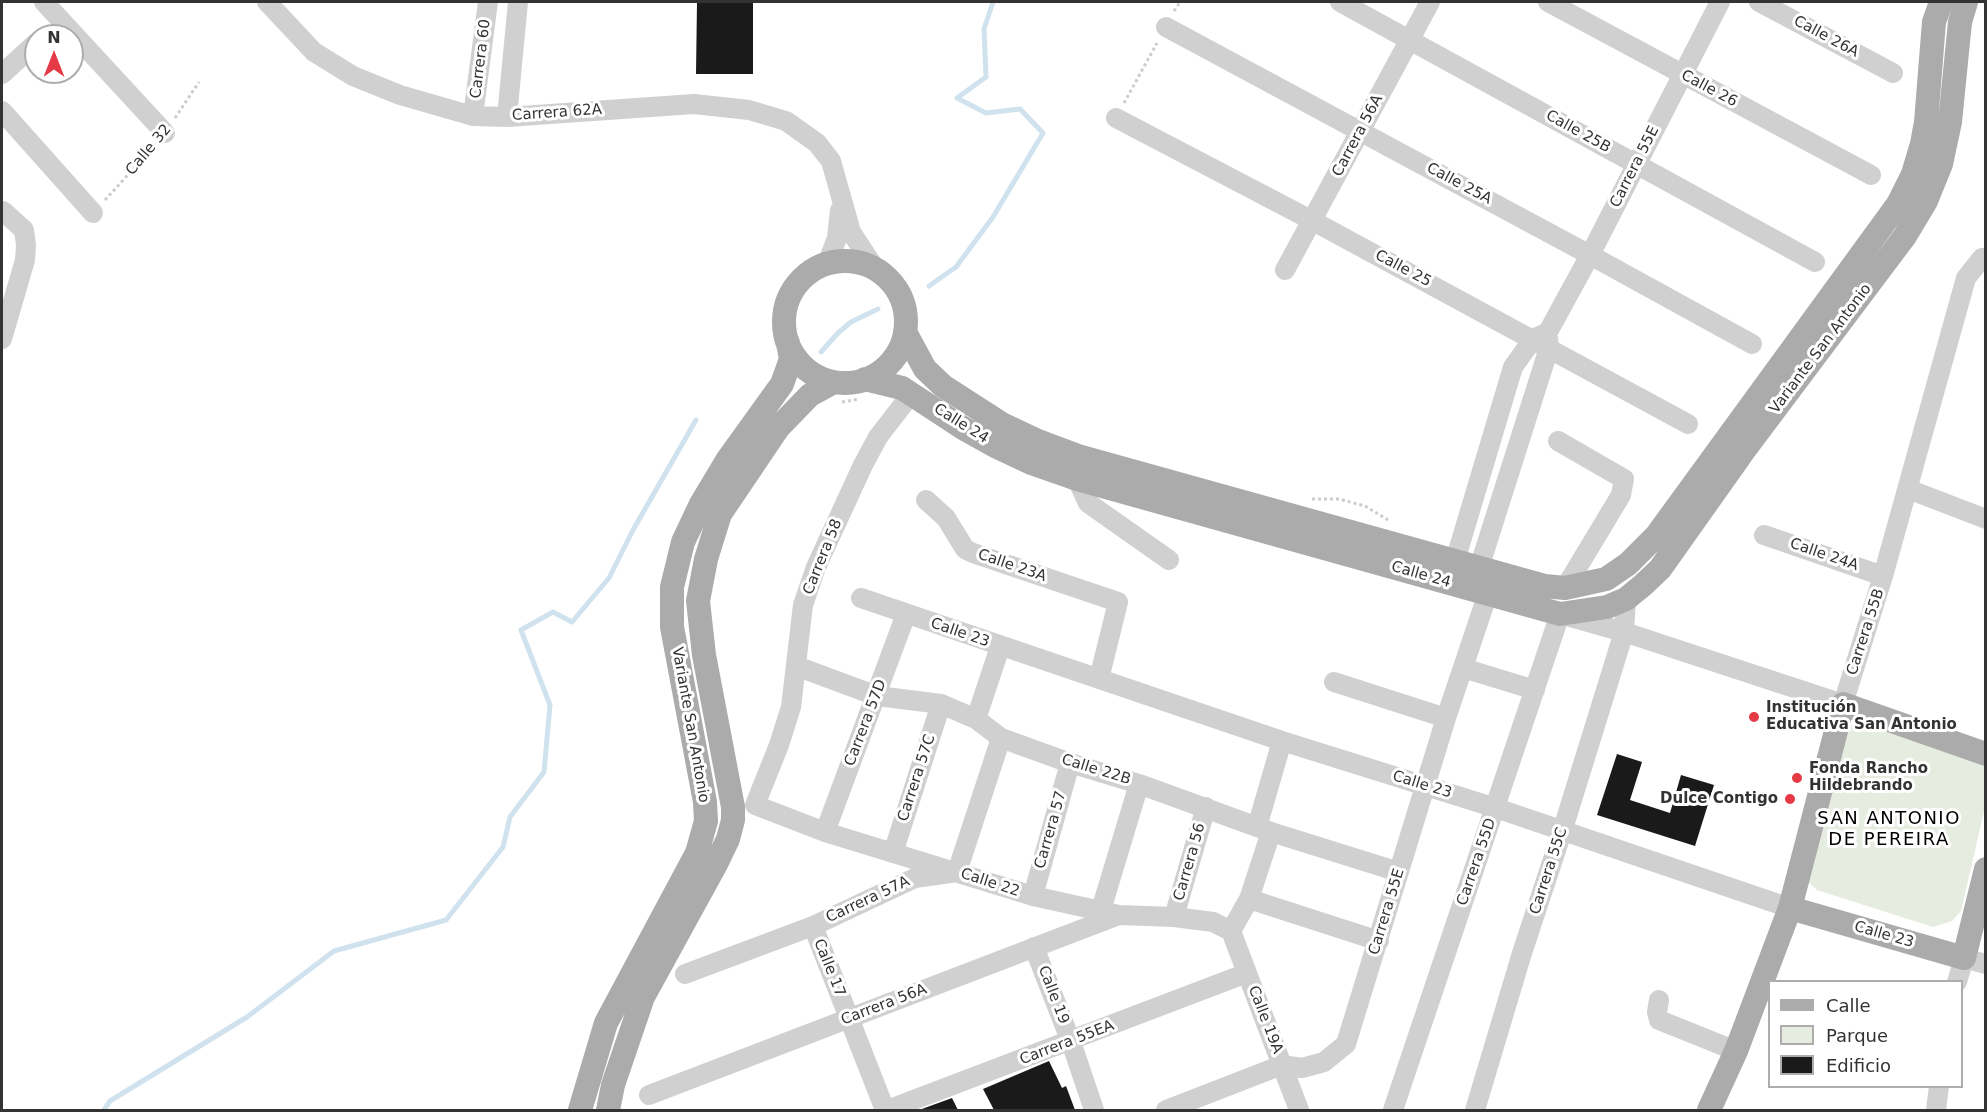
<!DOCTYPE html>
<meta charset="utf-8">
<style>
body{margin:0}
#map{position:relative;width:1987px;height:1112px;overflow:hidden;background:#fff;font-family:"DejaVu Sans",sans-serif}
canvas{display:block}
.frame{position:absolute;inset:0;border:3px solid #333;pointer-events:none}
.legend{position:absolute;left:1768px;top:980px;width:195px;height:108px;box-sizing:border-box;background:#fff;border:2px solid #adadad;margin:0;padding:8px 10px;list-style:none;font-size:18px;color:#333}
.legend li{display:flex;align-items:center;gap:12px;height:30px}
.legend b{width:30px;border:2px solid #adadad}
.north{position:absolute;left:24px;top:24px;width:60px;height:60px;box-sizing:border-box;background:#fff;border:2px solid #adadad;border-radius:50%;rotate:0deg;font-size:16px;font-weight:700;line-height:24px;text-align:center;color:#333}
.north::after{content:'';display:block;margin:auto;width:21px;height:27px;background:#e63946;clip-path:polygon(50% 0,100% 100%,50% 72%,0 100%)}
</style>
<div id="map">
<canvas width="1987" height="1112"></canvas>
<div class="frame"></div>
<ul class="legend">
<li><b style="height:8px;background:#ababab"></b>Calle</li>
<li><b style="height:16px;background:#e6ecdf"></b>Parque</li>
<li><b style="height:16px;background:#1a1a1a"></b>Edificio</li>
</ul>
<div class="north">N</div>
</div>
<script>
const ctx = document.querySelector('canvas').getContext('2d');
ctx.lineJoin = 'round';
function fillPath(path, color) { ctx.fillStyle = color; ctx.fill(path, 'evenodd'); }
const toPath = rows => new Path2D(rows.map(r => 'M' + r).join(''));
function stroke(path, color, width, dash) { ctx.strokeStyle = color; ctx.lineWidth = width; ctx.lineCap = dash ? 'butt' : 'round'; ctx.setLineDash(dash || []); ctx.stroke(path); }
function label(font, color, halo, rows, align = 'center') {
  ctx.font = font + ' "DejaVu Sans",sans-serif'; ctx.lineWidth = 6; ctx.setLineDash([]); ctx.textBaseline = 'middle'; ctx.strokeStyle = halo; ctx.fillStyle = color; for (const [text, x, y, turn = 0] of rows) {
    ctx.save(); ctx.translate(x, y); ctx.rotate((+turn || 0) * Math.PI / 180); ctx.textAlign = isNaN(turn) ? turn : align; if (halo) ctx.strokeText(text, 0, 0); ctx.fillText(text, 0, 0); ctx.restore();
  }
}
fillPath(toPath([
 [1864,717,1985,759,1985,807,1961,911,1952,921,1933,927,1817,890,1807,881,1845,734,1854,722]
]), '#e6ecdf');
stroke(toPath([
 [929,286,956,267,993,217,1043,133,1020,109,986,113,957,98,986,77,984,29,993,2],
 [821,352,838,333,851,322,878,309],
 [104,1110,110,1101,247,1017,334,951,446,920,503,847,510,817,544,772,550,705,521,630,553,612,572,622,609,578,633,530,696,420]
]), '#cfe2ee', 5);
fillPath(toPath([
 [697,2,753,2,753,74,696,74],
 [1617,754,1642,762,1630,800,1670,813,1681,775,1714,785,1695,846,1597,815],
 [1049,1061,1062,1088,1066,1086,1075,1110,994,1110,983,1089],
 [952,1098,958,1110,919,1110]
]), '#1a1a1a');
stroke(toPath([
 [1174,11,1180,2],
 [1124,103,1157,43],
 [175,118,199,82],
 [105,200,155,145],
 [842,402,859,399],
 [1312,499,1339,499,1365,506,1388,520]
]), '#cdcdcd', 3, [3, 3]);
stroke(toPath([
 [44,2,165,133],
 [267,2,314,52,353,76,400,95,473,116,507,117,694,104,749,110,786,121,817,143,831,161,851,232,876,270],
 [1340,2,1815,262],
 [1548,2,1871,175],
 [1759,2,1893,73],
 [1166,27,1590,255,1752,344],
 [2,74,36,43],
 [2,111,93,213],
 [473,116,488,2],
 [507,117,518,2],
 [1116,118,1313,221,1688,424],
 [827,264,837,238,840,210],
 [1285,270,1430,2],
 [2,339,25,260,26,245,24,230,3,211],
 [912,393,878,437,863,465,816,567,803,605,791,707,779,745,755,805,825,832,1033,896,1119,915,1174,917,1213,922,1231,931],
 [1558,441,1624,479,1621,495,1565,588],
 [1077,479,1088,503,1169,560],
 [1908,489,1986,519],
 [926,500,946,518,965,549,973,553,1118,602,1099,679],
 [1764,535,1883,576],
 [1455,561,1513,367,1533,339,1548,332,1590,255,1720,2],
 [1479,568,1549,348,1548,338],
 [861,598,1282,741,1496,808,1790,908],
 [796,666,877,696,941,704,976,719,1001,738,1070,763,1139,784,1271,832,1399,872],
 [1463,668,1535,690],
 [1334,682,1446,718],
 [976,719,1000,647],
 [1257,827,1282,741],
 [825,832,906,614],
 [893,853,941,704],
 [1033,896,1070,763],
 [1249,899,1379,941],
 [1101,910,1139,784],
 [1174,917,1206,807],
 [813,926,885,1110],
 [1231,931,1299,1110],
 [1231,931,1249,899,1271,832],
 [1034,947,1071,1042,1094,1110],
 [685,974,813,926,915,878,957,872,1001,738],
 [1957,982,1964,958,1986,964],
 [1659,1000,1657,1012,1659,1020,1736,1051],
 [649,1095,1119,915],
 [887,1110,1247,973],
 [1166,1110,1282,1065,1302,1068,1324,1062,1346,1044,1446,718,1488,593],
 [1393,1110,1560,614,1624,632,1843,704,1883,576,1966,278,1982,258,1986,258],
 [1475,1110,1522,953,1562,832,1624,632,1626,599],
 [1936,1110,1939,1086]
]), '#d0d0d0', 20);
stroke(toPath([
 '784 322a61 61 0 1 1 122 0a61 61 0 1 1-122 0Z',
 [905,332,925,369,943,386,1002,424,1038,441,1078,456,1545,586,1565,588,1606,579,1628,564,1656,536,1898,204,1913,174,1922,144,1926,122,1934,22,1941,2],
 [865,379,902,388,963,428,997,447,1031,463,1077,479,1560,614,1607,607,1626,599,1643,585,1660,569,1745,449,1905,236,1926,201,1941,164,1950,122,1960,22,1966,2],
 [1790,908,1964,958,1986,869],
 [580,1110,606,1023,697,853,706,821,705,802,672,627,672,587,683,542,701,504,728,459,782,384,791,359,788,343],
 [608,1110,613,1085,643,997,716,864,728,839,733,820,733,807,704,655,698,601,706,559,720,514,778,428,810,395,834,382],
 [1709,1110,1736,1051,1790,908,1843,704,1986,754]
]), '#ababab', 24);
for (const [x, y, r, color] of [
 [1754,717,6,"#e63946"],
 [1797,778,6,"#e63946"],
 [1790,799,6,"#e63946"]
]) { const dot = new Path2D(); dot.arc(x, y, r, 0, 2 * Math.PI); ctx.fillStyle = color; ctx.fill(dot); stroke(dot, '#fff', 2); }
label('15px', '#333', '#fff', [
 ["Calle 26A",1826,37,28],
 ["Carrera 60",481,59,-83],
 ["Calle 26",1709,89,28],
 ["Carrera 62A",557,113,-4],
 ["Calle 25B",1578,132,29],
 ["Carrera 56A",1358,136,-62],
 ["Calle 32",149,150,-50],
 ["Carrera 55E",1635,167,-63],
 ["Calle 25A",1459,184,28],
 ["Calle 25",1403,269,28],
 ["Variante San Antonio",1821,349,-53],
 ["Calle 24",961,424,32],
 ["Calle 24A",1824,555,19],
 ["Carrera 58",823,557,-68],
 ["Calle 23A",1012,566,19],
 ["Calle 24",1421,575,16],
 ["Carrera 55B",1866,632,-72],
 ["Calle 23",960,633,19],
 ["Carrera 57D",866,723,-69],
 ["Variante San Antonio",690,725,80],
 ["Calle 22B",1096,770,17],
 ["Carrera 57C",917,778,-72],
 ["Calle 23",1422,785,17],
 ["Carrera 57",1051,830,-74],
 ["Carrera 56",1190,862,-74],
 ["Carrera 55D",1477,862,-71],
 ["Carrera 55C",1549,871,-72],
 ["Calle 22",990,883,18],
 ["Carrera 57A",868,900,-25],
 ["Carrera 55E",1387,912,-73],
 ["Calle 23",1884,935,16],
 ["Calle 17",829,968,68],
 ["Calle 19",1053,995,69],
 ["Carrera 56A",884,1005,-21],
 ["Calle 19A",1265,1020,69],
 ["Carrera 55EA",1067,1043,-21]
]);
label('bold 15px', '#333', '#fff', [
 ["Institución",1766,708],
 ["Educativa San Antonio",1766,725],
 ["Fonda Rancho",1809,769],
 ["Hildebrando",1809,786],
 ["Dulce Contigo",1778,799,"right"]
], 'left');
ctx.letterSpacing = '1.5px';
label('18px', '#000', '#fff', [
 ["SAN ANTONIO",1889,819],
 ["DE PEREIRA",1889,840]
]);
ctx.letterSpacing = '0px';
</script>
